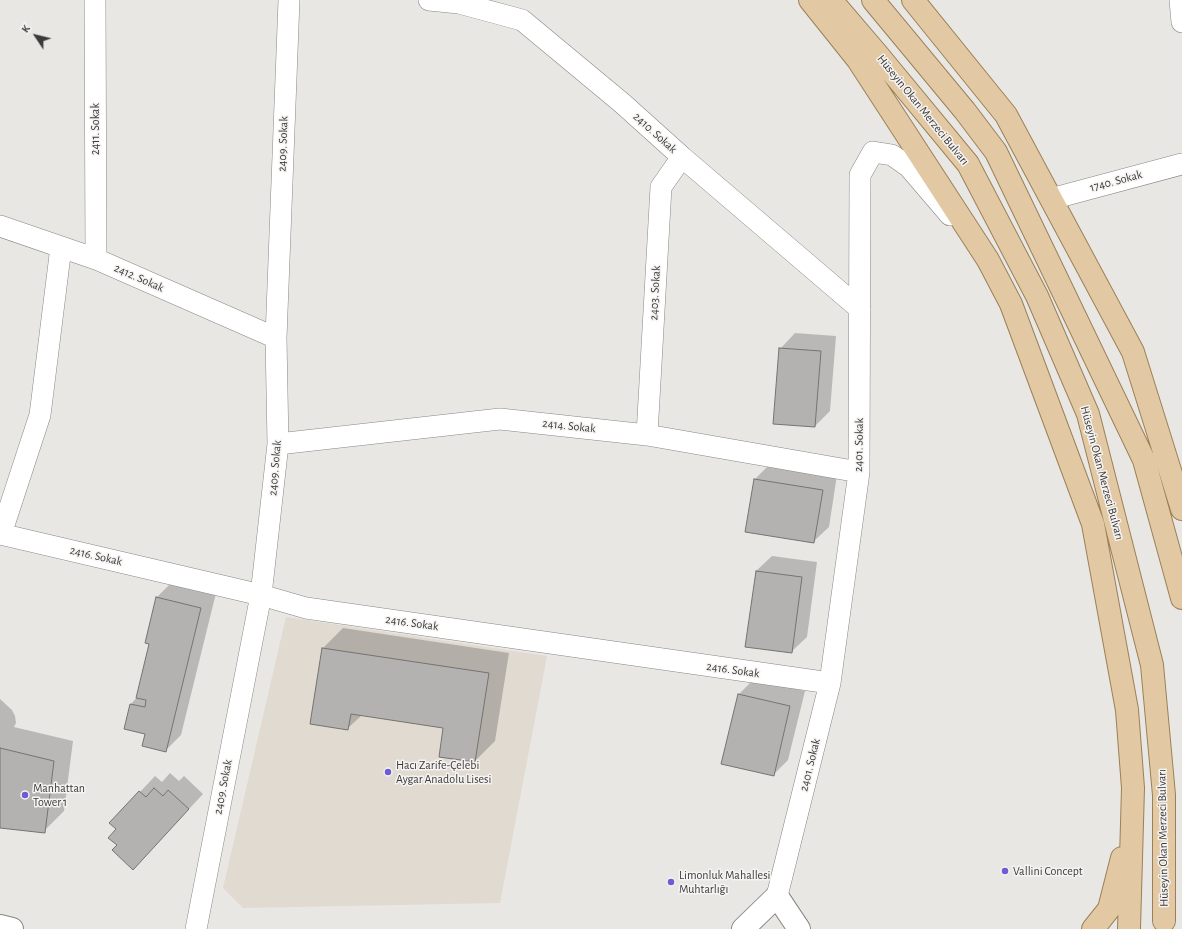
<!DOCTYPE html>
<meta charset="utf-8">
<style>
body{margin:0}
#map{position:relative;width:1182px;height:929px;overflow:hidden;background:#e9e7e4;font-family:"Alegreya Sans",sans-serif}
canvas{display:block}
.north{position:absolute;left:16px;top:16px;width:40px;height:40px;-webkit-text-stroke:3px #f6f4f2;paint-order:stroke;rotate:305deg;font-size:11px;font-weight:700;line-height:16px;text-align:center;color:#3b3a39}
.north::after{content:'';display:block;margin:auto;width:14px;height:18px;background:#3b3a39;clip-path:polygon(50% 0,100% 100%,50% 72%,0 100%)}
</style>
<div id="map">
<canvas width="1182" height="929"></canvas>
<div class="north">K</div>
</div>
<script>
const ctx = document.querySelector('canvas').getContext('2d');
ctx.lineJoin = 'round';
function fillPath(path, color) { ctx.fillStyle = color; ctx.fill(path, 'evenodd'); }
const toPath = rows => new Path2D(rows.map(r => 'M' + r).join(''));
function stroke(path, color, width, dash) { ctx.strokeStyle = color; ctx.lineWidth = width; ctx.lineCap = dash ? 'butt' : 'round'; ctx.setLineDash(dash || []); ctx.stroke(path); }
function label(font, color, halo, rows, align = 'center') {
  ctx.font = font + ' "Alegreya Sans",sans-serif'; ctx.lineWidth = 3; ctx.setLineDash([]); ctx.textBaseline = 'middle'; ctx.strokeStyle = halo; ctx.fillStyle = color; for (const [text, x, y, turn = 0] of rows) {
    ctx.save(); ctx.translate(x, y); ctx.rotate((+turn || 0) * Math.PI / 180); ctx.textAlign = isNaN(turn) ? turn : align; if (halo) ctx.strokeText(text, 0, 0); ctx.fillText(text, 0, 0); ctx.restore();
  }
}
fillPath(toPath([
 [286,617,547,656,500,903,243,908,223,888]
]), '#e0dad1');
fillPath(toPath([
 [795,333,836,336,830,411,815,426,780,349],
 [770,464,837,475,829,527,813,542,746,531,755,479],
 [772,556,817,562,807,637,791,652,756,571],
 [172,582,216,593,181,735,165,751,146,734,131,704,137,697,151,644,157,597],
 [343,628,509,653,495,741,475,761,444,727,362,715,348,728,323,648],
 [754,679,805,691,788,760,773,775,723,763,739,694],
 [0,699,12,710,15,716,16,723,14,727,73,741,64,811,44,831,0,827],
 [170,773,179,781,184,776,203,794,148,853,118,845,118,829,111,823,155,776,162,782]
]), '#0003');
const building = toPath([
 [779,348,821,351,815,427,773,424,779,348],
 [754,479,823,490,814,543,745,532,754,479],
 [756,571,802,577,792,653,745,647,756,571],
 [156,597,201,608,166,752,142,746,145,734,124,729,130,704,145,707,146,700,136,698,149,644,145,643,156,597],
 [322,648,489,673,475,762,439,757,443,728,351,714,348,730,310,724,322,648],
 [738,694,790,706,774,776,721,764,738,694],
 [0,748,54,761,45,833,0,828,0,748],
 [154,788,163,796,168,790,189,809,133,870,112,850,117,845,108,838,116,829,109,823,139,791,146,797,154,788]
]);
fillPath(building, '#b4b2b0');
stroke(building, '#757371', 1);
const minor = toPath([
 [95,0,96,259],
 [429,0,459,3,522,20,622,103,682,157,860,309],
 [1180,0,1182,22],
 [1051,199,1182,164],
 [0,226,96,259,276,338],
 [647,435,661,187,682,157],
 [278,444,500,419,647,435,859,472],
 [0,534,261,595,306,608,830,683],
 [1,534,40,415,61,247],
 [777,896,830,683,859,472,860,175,873,152,892,155,909,167,950,215],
 [196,929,261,595,278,444,276,338,289,0]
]);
const tertiary = toPath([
 [743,929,777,896,799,929]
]);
const secondary = toPath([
 [0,926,12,929]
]);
const primary = toPath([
 [810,0,858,60,988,260,1011,304,1093,524,1127,710,1133,788,1129,929],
 [831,0,878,55,968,164,1037,296,1088,414,1152,665,1164,795,1164,921],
 [873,0,965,111,996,152,1144,460,1182,598],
 [913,0,1006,115,1133,352,1182,509],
 [1093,929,1109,909,1122,858]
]);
stroke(minor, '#898784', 22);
stroke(tertiary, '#898784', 24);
stroke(secondary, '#898784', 24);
stroke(primary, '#9b8057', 24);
stroke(minor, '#fff', 21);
stroke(tertiary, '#fff', 22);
stroke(secondary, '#fff', 22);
stroke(primary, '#e2c9a4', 22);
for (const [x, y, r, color] of [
 [388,772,4,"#6e5bd5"],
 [25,795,4,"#6e5bd5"],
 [1005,871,4,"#6e5bd5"],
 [671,882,4,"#6e5bd5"]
]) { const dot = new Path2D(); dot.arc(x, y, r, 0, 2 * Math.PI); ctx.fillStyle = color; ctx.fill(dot); stroke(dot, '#f6f4f2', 1.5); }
label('12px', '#3b3a39', '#f6f4f2', [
 ["Hüseyin Okan Merzeci Bulvarı",923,110,51],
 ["2411. Sokak",95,129,-90],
 ["2410. Sokak",655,133,42],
 ["2409. Sokak",283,144,-88],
 ["1740. Sokak",1116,181,-15],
 ["2412. Sokak",139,278,24],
 ["2403. Sokak",655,293,-87],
 ["2414. Sokak",569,426,6],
 ["2401. Sokak",859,445,-89],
 ["2409. Sokak",275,468,-85],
 ["Hüseyin Okan Merzeci Bulvarı",1102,473,75],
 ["2416. Sokak",96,556,13],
 ["2416. Sokak",412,623,8],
 ["2416. Sokak",733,670,8],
 ["2401. Sokak",810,765,-76],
 ["2409. Sokak",223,787,-79],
 ["Hüseyin Okan Merzeci Bulvarı",1163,838,-91]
]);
label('12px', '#3b3a39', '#f6f4f2', [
 ["Hacı Zarife-Çelebi",396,765],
 ["Aygar Anadolu Lisesi",396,779],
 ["Manhattan",33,788],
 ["Tower 1",33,802],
 ["Vallini Concept",1013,871],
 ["Limonluk Mahallesi",679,875],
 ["Muhtarlığı",679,889]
], 'left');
</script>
